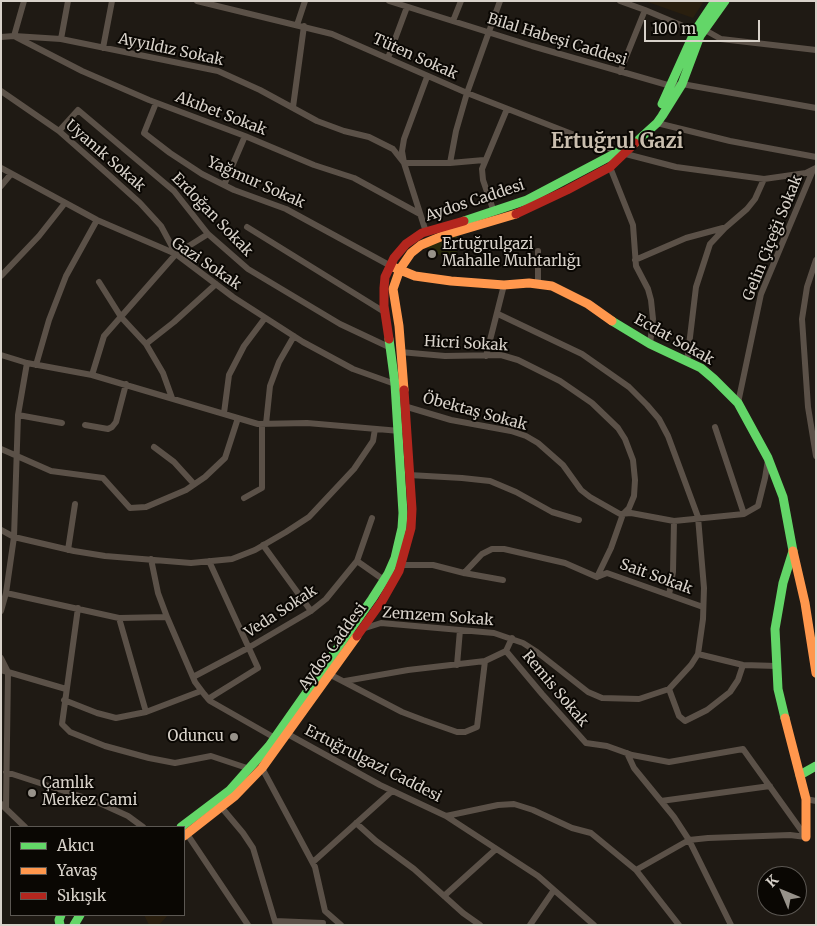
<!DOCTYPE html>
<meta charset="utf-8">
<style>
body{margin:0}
#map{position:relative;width:817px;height:926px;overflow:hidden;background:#1f1a14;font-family:Merriweather,serif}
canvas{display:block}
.frame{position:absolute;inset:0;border:2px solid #d8d2ca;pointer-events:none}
.legend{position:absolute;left:10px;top:826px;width:175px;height:90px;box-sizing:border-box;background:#0a0703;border:1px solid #5c5853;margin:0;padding:6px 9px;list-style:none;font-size:15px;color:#d8d2ca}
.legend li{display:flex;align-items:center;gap:10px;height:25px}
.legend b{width:25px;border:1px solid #5c5853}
.north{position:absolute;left:757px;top:866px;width:50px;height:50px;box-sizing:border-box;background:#0a0703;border:1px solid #5c5853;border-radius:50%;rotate:315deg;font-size:14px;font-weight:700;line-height:20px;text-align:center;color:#d8d2ca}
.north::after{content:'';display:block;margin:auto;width:18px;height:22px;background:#97928a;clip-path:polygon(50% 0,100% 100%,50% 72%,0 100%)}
.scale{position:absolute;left:644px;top:20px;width:116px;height:22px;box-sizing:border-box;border:2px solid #d8d2ca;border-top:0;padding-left:6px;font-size:15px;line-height:18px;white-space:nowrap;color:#d8d2ca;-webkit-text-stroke:4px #0a0703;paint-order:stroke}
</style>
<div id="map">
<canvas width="817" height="926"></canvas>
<div class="frame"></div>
<ul class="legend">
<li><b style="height:6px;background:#63d668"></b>Akıcı</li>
<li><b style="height:6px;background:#ff974d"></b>Yavaş</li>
<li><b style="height:6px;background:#b3261e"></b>Sıkışık</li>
</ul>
<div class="north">K</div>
<div class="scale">100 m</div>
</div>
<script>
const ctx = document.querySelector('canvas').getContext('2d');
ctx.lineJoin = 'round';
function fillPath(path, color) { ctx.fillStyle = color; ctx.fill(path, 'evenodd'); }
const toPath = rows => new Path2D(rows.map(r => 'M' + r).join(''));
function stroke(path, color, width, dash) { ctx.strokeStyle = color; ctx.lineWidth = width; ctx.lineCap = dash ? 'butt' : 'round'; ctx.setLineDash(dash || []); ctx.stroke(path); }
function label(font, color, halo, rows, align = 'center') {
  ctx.font = font + ' Merriweather,serif'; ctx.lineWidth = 4; ctx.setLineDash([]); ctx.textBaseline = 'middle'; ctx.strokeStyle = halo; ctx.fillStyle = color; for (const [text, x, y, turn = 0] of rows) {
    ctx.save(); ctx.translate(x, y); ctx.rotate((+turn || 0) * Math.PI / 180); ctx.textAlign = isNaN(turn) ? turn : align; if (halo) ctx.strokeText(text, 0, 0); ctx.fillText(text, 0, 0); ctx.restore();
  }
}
fillPath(toPath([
 [645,1,704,1,693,18],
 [144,915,168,915,159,925,149,925]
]), '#2a1f0f');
fillPath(toPath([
 [457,235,457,265,426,247]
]), '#292a0b');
stroke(toPath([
 [197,1,332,34,467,93,618,152,676,167,764,179,806,173,816,168],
 [389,1,532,46,671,86,682,84,816,108],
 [620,1,645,10,695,31],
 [453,21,461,1],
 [297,25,305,1],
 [705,30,721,39,816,50],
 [14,36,24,1],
 [1,37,14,36,61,39,218,71,260,90,317,121,344,131,369,137,393,149,404,163,450,163],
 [16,37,82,71,149,100,245,136,314,165,354,178,420,214],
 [61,39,68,1],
 [103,48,112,1],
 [388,58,407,7],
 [620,72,645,10],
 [1,91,59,131,110,176,140,203,161,226,176,254],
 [156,103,144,133,170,153,202,174,234,190,286,209,389,265],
 [293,107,304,26],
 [657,123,730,141,816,157],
 [59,131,78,110,174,191,208,234,248,269,340,324,391,348],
 [484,160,450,163,456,131,467,93,500,1],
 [610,167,633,225,636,266,648,289,651,300,653,319,650,344],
 [1,168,97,220,176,254,233,297,303,342,353,369,395,384],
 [224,185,245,136],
 [1,186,11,174],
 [494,212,483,180,482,169,507,109],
 [247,227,386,313],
 [426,232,404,163,402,151,404,139,427,77],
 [538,251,538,284],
 [635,260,686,238,723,228],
 [816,260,807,287,802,319,808,407,816,456],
 [1,276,39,236,65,203],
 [99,282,121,317,146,344,163,373,172,398],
 [146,344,174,322,216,284],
 [400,352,445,356,501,355,518,360,560,381,592,403,618,428,625,439,633,460,635,480,634,496,629,508,623,514,611,548,597,577],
 [1,355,27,363,92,375,258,424,307,423,400,431],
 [486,356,504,285],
 [687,362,696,287,710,244,725,228,747,209,755,199,764,179],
 [36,365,49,320,66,276,97,220],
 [92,375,104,336,176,254,208,234],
 [738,403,761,294,813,170],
 [404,406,451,420,511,431,526,436,538,443,563,465,581,490,590,497,620,514,631,513,674,521,744,514,758,506,765,478,768,460],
 [224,413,229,375,244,346,265,318],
 [18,415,62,423],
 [266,424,270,386,279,362,294,336],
 [85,425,108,429,112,427,116,422,126,384],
 [715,427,744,514],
 [154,447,174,462,194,484],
 [1,449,51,471,103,478,130,508,146,507,186,490,205,477,225,458,238,418],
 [409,475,462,478,490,481,516,492,552,512,579,520],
 [244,498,262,488,262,424],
 [1,530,14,537,74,551,105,556,191,563,232,559,255,550,286,532,309,517,354,469,373,441,375,429],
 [263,545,311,611],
 [68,550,75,504],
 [151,559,158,593,167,617,195,682,204,694,210,701,275,738],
 [357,561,384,580],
 [401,565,433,565,464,573,503,580],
 [464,573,482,554,492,549,504,549,565,563,597,577,607,573,703,607],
 [6,593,119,618,167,617],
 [669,595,673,572,674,521],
 [78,608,62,724,70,732,105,746,149,758,175,763,211,756,250,769],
 [1,611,6,593,14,537,18,415,27,363],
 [119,618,146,712],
 [362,629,381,623,494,633,523,643,537,652,588,692,602,698,639,699,669,689,691,665,698,654,703,619,704,588,698,517,668,436,659,419,647,405,629,387,582,354,498,314],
 [506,651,542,694,586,743,607,746,632,755,669,762,743,749,806,837],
 [698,654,743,665,777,666],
 [1,658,8,672,6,808],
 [457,665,460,630],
 [1,670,66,689],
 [329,674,402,712,423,720,457,732,465,732,477,727,485,661,506,651,512,638],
 [193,677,248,648,311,611,326,599,357,561,372,518],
 [345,681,408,670,485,661],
 [669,689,679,716,685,721,707,710,730,692,738,680,743,665],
 [208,699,258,668,209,561],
 [64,700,97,713,116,718,146,712,201,691],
 [284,732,380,785,446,816,498,805,514,804,533,810,572,828,591,833,636,870,679,925],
 [627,753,634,768,674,817,689,840,731,925],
 [262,768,315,867,325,911,341,925],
 [6,772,95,801,128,816,143,827],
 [806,799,816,801],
 [661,801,770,786],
 [1,804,25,827],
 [222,808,243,833,253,848,276,925],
 [446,816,538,876,594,925],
 [356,823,376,841,414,869,463,913,480,925],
 [187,834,248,925],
 [313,862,392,791],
 [636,870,689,840,708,838,790,835,806,837],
 [444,896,496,849],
 [275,921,323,923],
 [530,925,554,890]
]), '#5b5148', 6);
stroke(toPath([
 [662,104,695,31,715,1],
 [635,143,657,123,662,116,682,84,700,36,725,1],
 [464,221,527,200,618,152,626,145],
 [612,321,650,344,701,368,714,379,738,403,768,458,783,497,793,551,783,583,775,629,778,689,785,718],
 [800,775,816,766],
 [181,827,230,790,269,746,372,599,388,574,395,558,402,528,403,513,395,384,389,339],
 [60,925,59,920,61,915],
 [74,925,80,915]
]), '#63d668', 9);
stroke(toPath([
 [393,267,415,276,451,281,504,285,529,283,552,286,588,304,612,321],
 [404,390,399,326,393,289,400,269,411,253,421,245,445,235,516,214],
 [793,551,805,603,816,673],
 [785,718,806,799,806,837],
 [184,836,235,796,262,768,357,636]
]), '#ff974d', 9);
stroke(toPath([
 [516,214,567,190,610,167,635,143],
 [389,339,384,306,384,288,385,277,394,258,406,244,422,233,464,221],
 [357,636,382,601,399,571,411,528,412,509,404,390]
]), '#b3261e', 9);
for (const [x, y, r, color] of [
 [432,254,5,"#97928a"],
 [234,737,5,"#97928a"],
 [32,793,5,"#97928a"]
]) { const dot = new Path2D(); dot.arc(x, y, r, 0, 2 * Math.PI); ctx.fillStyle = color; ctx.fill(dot); stroke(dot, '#0a0703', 2); }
label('15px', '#d8d2ca', '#0a0703', [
 ["Bilal Habeşi Caddesi",557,40,17],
 ["Ayyıldız Sokak",171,50,12],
 ["Tüten Sokak",415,57,24],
 ["Akıbet Sokak",221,114,21],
 ["Uyanık Sokak",105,156,41],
 ["Yağmur Sokak",256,183,24],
 ["Aydos Caddesi",475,201,-18],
 ["Erdoğan Sokak",212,215,46],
 ["Gelin Çiçeği Sokak",773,238,-68],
 ["Gazi Sokak",206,264,34],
 ["Ecdat Sokak",674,340,29],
 ["Hicri Sokak",466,344,3],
 ["Öbektaş Sokak",475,412,15],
 ["Sait Sokak",656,577,20],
 ["Veda Sokak",281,612,-33],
 ["Zemzem Sokak",438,617,4],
 ["Aydos Caddesi",333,647,-54],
 ["Remis Sokak",555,689,50],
 ["Ertuğrulgazi Caddesi",373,764,27]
]);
label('15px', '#d8d2ca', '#0a0703', [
 ["Ertuğrulgazi",442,245],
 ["Mahalle Muhtarlığı",442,262],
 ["Oduncu",224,737,"right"],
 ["Çamlık",42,784],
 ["Merkez Cami",42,801]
], 'left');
label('bold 20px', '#c9beae', '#0a0703', [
 ["Ertuğrul Gazi",617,142]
]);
</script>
